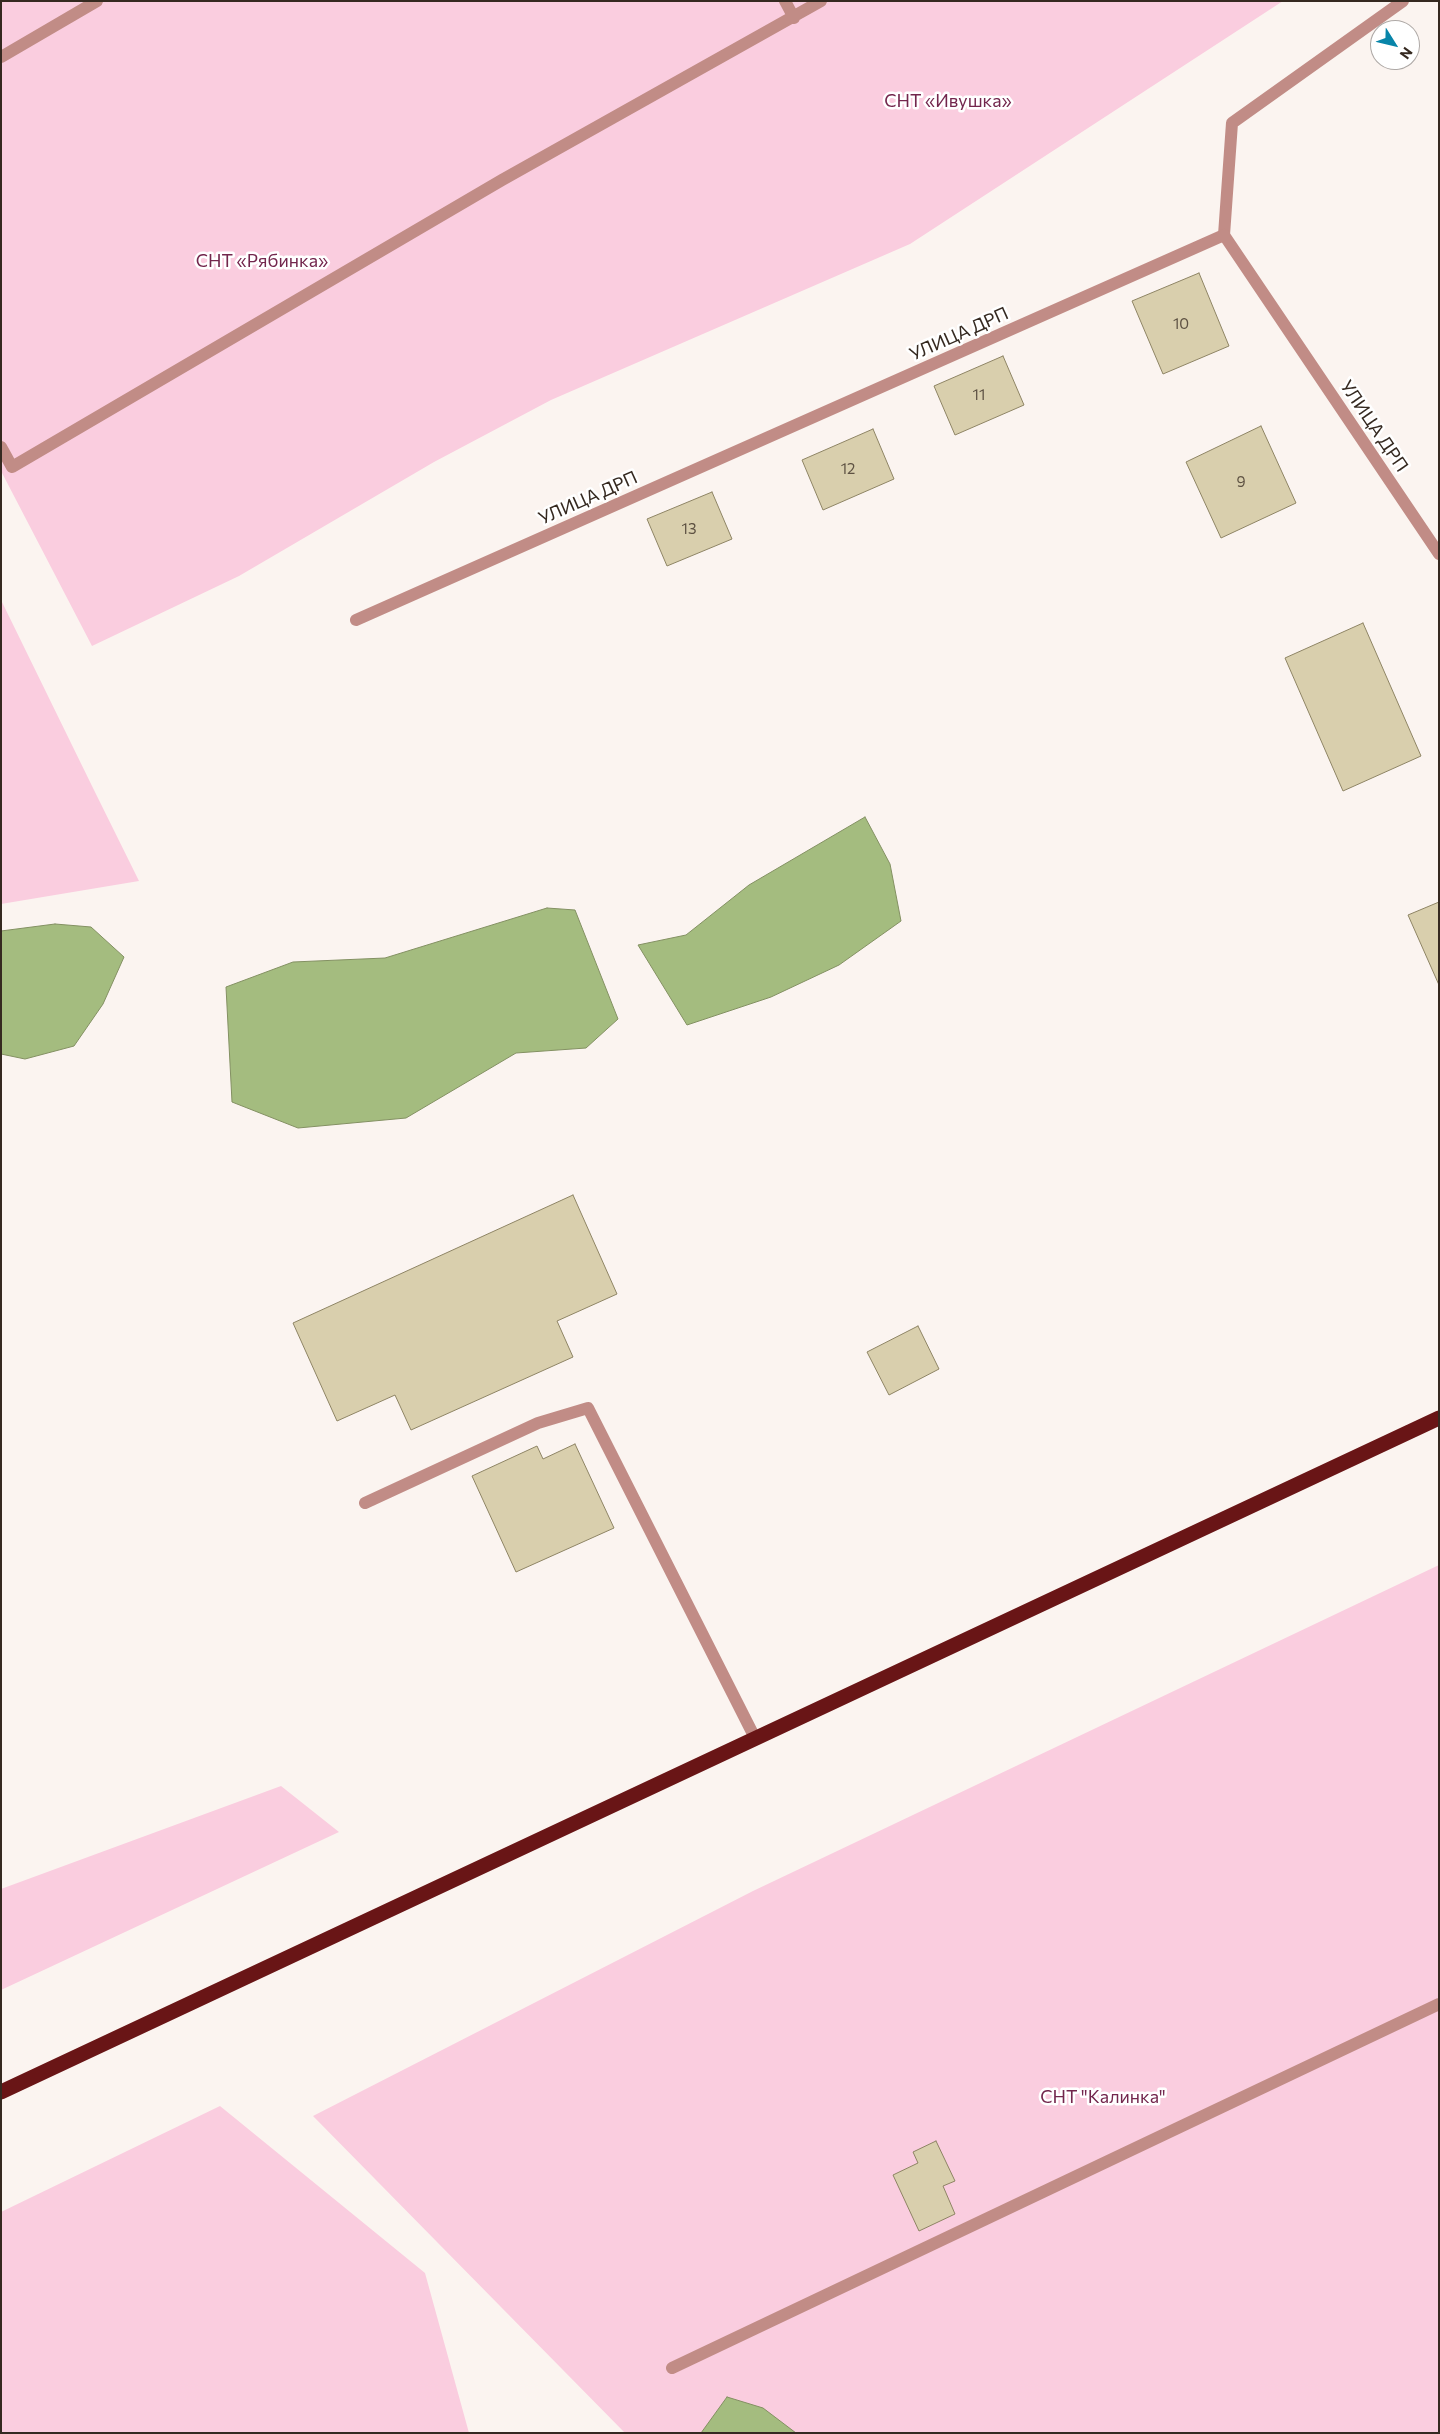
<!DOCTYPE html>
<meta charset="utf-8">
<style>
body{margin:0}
#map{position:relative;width:1440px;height:2434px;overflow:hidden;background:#fbf4f0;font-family:Commissioner,sans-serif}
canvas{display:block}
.frame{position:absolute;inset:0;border:2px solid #352920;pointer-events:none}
.north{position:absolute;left:1370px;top:20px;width:50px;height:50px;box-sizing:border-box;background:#fff;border:1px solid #aea9a6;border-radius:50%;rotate:126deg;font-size:14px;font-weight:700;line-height:20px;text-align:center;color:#352920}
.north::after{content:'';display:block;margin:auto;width:18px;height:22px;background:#0885a9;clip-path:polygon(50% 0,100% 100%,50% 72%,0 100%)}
</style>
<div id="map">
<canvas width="1440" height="2434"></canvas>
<div class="frame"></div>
<div class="north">N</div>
</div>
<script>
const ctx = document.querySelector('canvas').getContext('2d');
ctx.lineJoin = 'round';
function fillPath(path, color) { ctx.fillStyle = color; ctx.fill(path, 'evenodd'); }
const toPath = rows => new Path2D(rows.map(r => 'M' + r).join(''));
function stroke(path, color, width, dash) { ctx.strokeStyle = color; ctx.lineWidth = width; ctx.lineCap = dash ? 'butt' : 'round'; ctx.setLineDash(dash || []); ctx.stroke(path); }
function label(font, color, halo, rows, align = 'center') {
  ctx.font = font + ' Commissioner,sans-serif'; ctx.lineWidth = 5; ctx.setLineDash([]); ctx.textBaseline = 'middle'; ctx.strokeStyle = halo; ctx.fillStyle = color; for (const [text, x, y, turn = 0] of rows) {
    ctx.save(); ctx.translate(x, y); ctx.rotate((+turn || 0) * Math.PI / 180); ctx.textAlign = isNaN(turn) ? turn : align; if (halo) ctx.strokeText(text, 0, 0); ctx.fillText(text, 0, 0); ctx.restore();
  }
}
fillPath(toPath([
 [1,1,1283,1,910,244,551,400,434,462,239,576,92,646,1,471],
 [1,600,92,786,139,881,1,904],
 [1439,1565,1439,2433,625,2433,313,2116,753,1891],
 [281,1786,339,1832,1,1990,1,1889],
 [220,2106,425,2273,469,2433,1,2433,1,2212]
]), '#facddf');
const water = toPath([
 [865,817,890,864,901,921,839,965,771,997,687,1025,638,945,686,935,749,885,865,817],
 [547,908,575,910,618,1019,586,1048,516,1053,406,1118,298,1128,232,1102,226,987,293,962,385,958,547,908],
 [55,924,91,927,124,957,103,1004,74,1046,25,1059,1,1054,1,931,55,924],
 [727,2397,763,2408,796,2433,701,2433,727,2397]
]);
fillPath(water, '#a4bc7f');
stroke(water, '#839062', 1);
const building = toPath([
 [1199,273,1229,346,1163,374,1132,301,1199,273],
 [1003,356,1024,405,955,435,934,386,1003,356],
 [1261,426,1296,503,1221,538,1186,462,1261,426],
 [873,429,894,479,823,510,802,460,873,429],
 [712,492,732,539,667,566,647,519,712,492],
 [1363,623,1421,756,1343,791,1285,658,1363,623],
 [1439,902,1439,985,1408,915,1439,902],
 [573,1195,617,1294,557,1321,573,1357,411,1430,395,1395,337,1421,293,1323,573,1195],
 [918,1326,939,1369,889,1395,867,1352,918,1326],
 [575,1444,614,1528,516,1572,472,1476,537,1446,543,1459,575,1444],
 [936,2141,955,2181,943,2186,955,2214,919,2231,893,2175,918,2163,913,2152,936,2141]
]);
fillPath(building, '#d9cfad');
stroke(building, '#8e8464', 1);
stroke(toPath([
 [785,1,794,18],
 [1,57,97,1],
 [1224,235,1232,123,1403,1],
 [1,447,12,467,502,180,821,1],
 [365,1503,538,1423,588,1408,755,1738],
 [672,2368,1439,2004]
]), '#c18c86', 12);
stroke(toPath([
 [356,620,1224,235,1439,554]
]), '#c18c86', 12);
stroke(toPath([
 [1,2092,1439,1418]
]), '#691516', 15);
label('15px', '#5e5243', null, [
 ["10",1181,324],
 ["11",979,395],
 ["12",848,469],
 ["9",1241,482],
 ["13",689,529]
]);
label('18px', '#73264d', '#fff', [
 ["СНТ «Ивушка»",948,101],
 ["СНТ «Рябинка»",262,261],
 ["СНТ \"Калинка\"",1103,2097]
]);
label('18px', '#352920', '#fff', [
 ["УЛИЦА ДРП",959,334,-24],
 ["УЛИЦА ДРП",1374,426,56],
 ["УЛИЦА ДРП",588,498,-24]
]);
</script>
